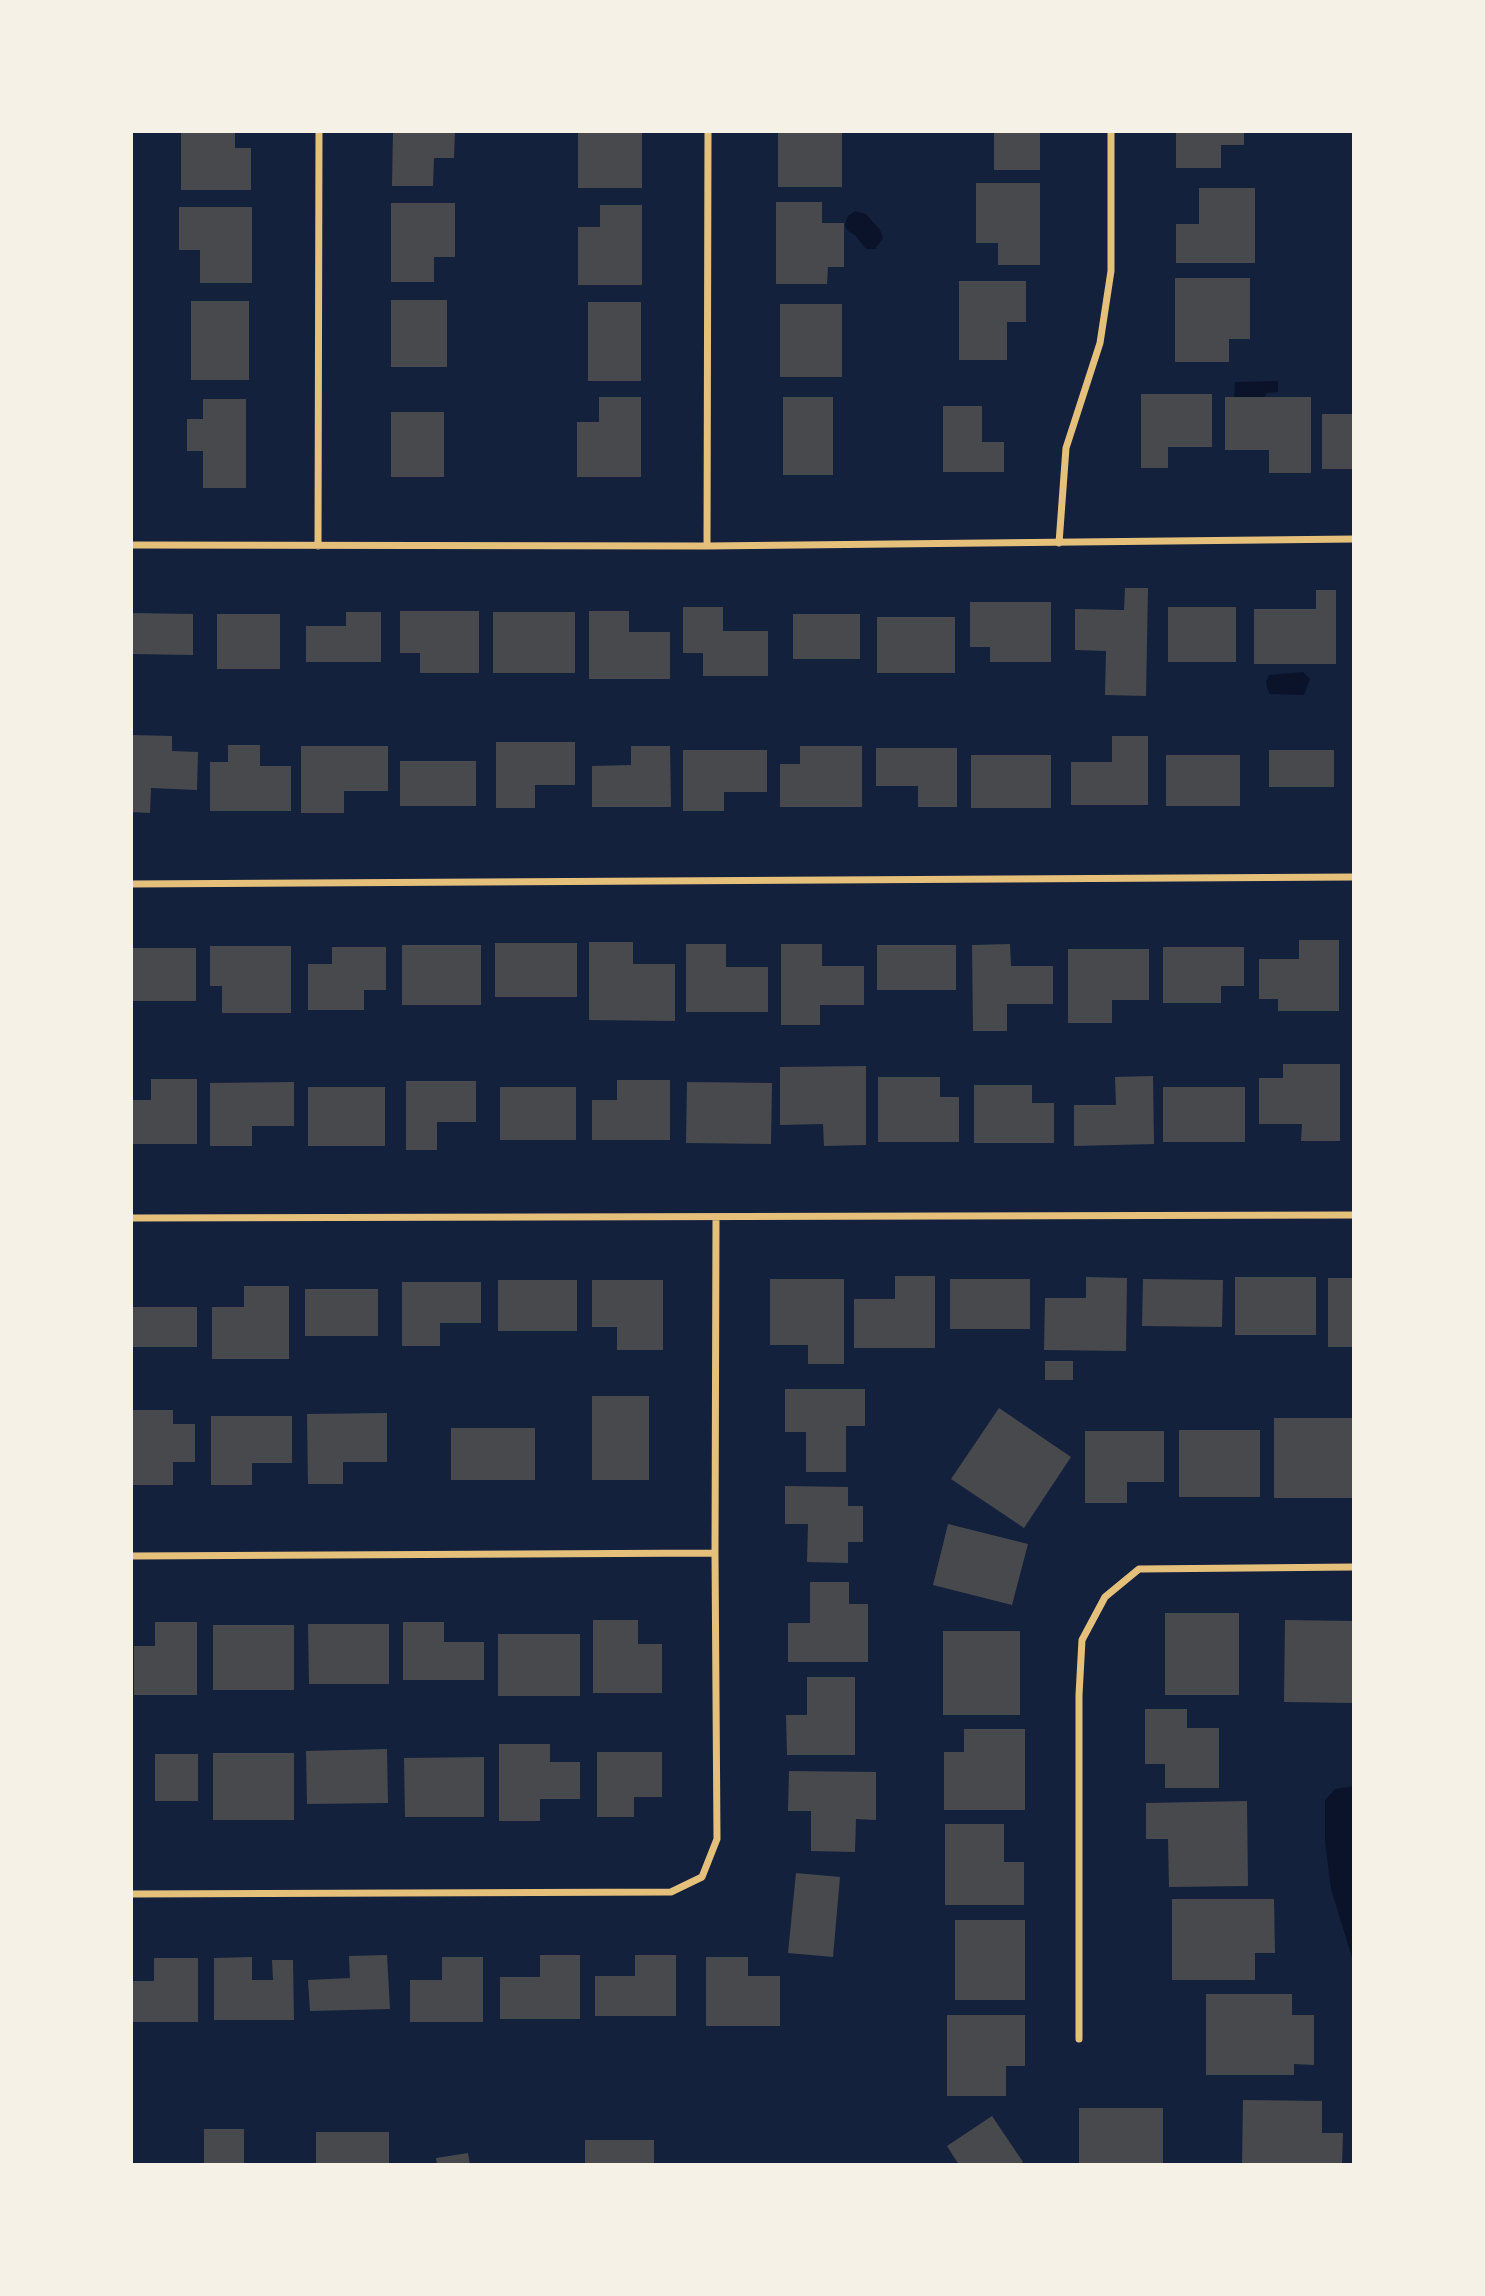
<!DOCTYPE html>
<style>
body{margin:0}
#map{position:relative;width:1485px;height:2296px;overflow:hidden;background:#14213d;font-family:Signika,sans-serif}
canvas{display:block}
.frame{position:absolute;inset:0;border:133px solid #f6f1e7;pointer-events:none}
</style>
<div id="map">
<canvas width="1485" height="2296"></canvas>
<div class="frame"></div>
</div>
<script>
const ctx = document.querySelector('canvas').getContext('2d');
ctx.lineJoin = 'round';
function fillPath(path, color) { ctx.fillStyle = color; ctx.fill(path, 'evenodd'); }
const toPath = rows => new Path2D(rows.map(r => 'M' + r).join(''));
function stroke(path, color, width, dash) { ctx.strokeStyle = color; ctx.lineWidth = width; ctx.lineCap = dash ? 'butt' : 'round'; ctx.setLineDash(dash || []); ctx.stroke(path); }
fillPath(toPath([
 [855,211,866,214,880,230,883,238,875,249,866,249,855,235,848,231,845,226,847,217],
 [1278,381,1278,392,1267,393,1264,398,1234,402,1235,382],
 [1303,672,1310,679,1304,695,1270,694,1267,688,1266,682,1269,675],
 [1354,1786,1354,1964,1331,1889,1325,1842,1325,1800,1335,1789]
]), '#0b132b');
fillPath(toPath([
 [181,131,235,131,235,148,251,148,251,190,181,190],
 [393,131,455,131,454,158,434,158,433,186,392,186],
 [578,131,642,131,642,188,578,188],
 [778,131,842,131,842,187,778,187],
 [994,131,1040,131,1040,170,994,170],
 [1176,131,1244,131,1244,145,1221,145,1221,168,1176,168],
 [976,183,1040,183,1040,265,998,265,998,243,976,243],
 [1199,188,1255,188,1255,263,1176,263,1176,224,1199,224],
 [776,202,822,202,822,223,844,223,844,267,828,267,827,284,776,284],
 [391,203,455,203,455,257,434,257,434,282,391,282],
 [600,205,642,205,642,285,578,285,578,227,600,227],
 [179,207,252,207,252,283,200,283,200,250,179,250],
 [1175,278,1250,278,1250,339,1229,339,1229,362,1175,362],
 [959,281,1026,281,1026,322,1007,322,1007,360,959,360],
 [391,300,447,300,447,367,391,367],
 [191,301,249,301,249,380,191,380],
 [588,302,641,302,641,381,588,381],
 [780,304,842,304,842,377,780,377],
 [1141,394,1212,394,1212,447,1168,447,1168,468,1141,468],
 [599,397,641,397,641,477,577,477,577,422,599,422],
 [783,397,833,397,833,475,783,475],
 [1225,397,1311,397,1311,473,1269,473,1269,450,1225,450],
 [203,399,246,399,246,488,203,488,203,451,187,451,187,419,203,419],
 [943,406,982,406,982,442,1004,442,1004,472,943,472],
 [391,412,444,412,444,477,391,477],
 [1322,414,1354,414,1354,469,1322,469],
 [1125,588,1148,588,1146,696,1105,695,1106,651,1075,650,1075,609,1124,610],
 [1316,590,1336,590,1336,664,1254,664,1254,609,1316,609],
 [970,602,1051,602,1051,662,990,662,990,647,970,647],
 [683,607,723,607,723,631,768,631,768,676,703,676,703,653,683,653],
 [1168,607,1236,607,1236,662,1168,662],
 [400,611,479,611,479,673,420,673,420,653,400,653],
 [589,611,629,611,629,632,670,632,670,679,589,679],
 [346,612,381,612,381,662,306,662,306,626,346,626],
 [493,612,575,612,575,673,493,673],
 [131,613,193,614,193,655,131,654],
 [217,614,280,614,280,669,217,669],
 [793,614,860,614,860,659,793,659],
 [877,617,955,617,955,673,877,673],
 [131,735,172,736,172,751,198,752,197,790,151,788,150,813,131,812],
 [1112,736,1148,736,1148,805,1071,805,1071,762,1112,762],
 [496,742,575,742,575,785,535,785,535,808,496,808],
 [228,745,260,745,260,766,291,766,291,811,210,811,210,762,228,762],
 [301,746,388,746,388,791,344,791,344,813,301,813],
 [631,746,670,746,671,807,592,807,592,766,631,765],
 [800,746,862,746,862,807,780,807,780,764,800,764],
 [876,748,957,748,957,807,918,807,918,786,876,786],
 [683,750,767,750,767,792,724,792,724,811,683,811],
 [1269,750,1334,750,1334,787,1269,787],
 [971,755,1051,755,1051,808,971,808],
 [1166,755,1240,755,1240,806,1166,806],
 [400,761,476,761,476,806,400,806],
 [1299,940,1339,940,1339,1011,1278,1011,1278,999,1259,999,1259,959,1299,959],
 [589,942,633,942,633,964,675,964,675,1021,589,1020],
 [495,943,577,943,577,997,495,997],
 [686,944,726,944,726,967,768,967,768,1012,686,1012],
 [781,944,822,944,822,966,864,966,864,1005,820,1005,820,1025,781,1025],
 [1010,944,1011,966,1053,966,1053,1004,1007,1004,1007,1031,973,1031,972,945],
 [402,945,481,945,481,1005,402,1005],
 [877,945,956,945,956,990,877,990],
 [210,946,291,946,291,1013,222,1013,222,986,210,986],
 [332,947,386,947,386,990,364,990,364,1010,308,1010,308,964,332,964],
 [1163,947,1244,947,1244,986,1221,986,1221,1003,1163,1003],
 [131,948,196,948,196,1001,131,1001],
 [1068,949,1149,949,1149,1000,1112,1000,1112,1023,1068,1023],
 [1283,1064,1340,1064,1340,1141,1301,1141,1302,1124,1259,1124,1259,1078,1283,1078],
 [866,1066,866,1145,824,1146,823,1124,780,1125,780,1067],
 [1153,1076,1154,1144,1074,1146,1074,1105,1116,1105,1115,1077],
 [878,1077,940,1077,940,1097,959,1097,959,1142,878,1142],
 [151,1079,197,1079,197,1144,131,1144,131,1100,151,1100],
 [617,1080,670,1080,670,1140,592,1140,592,1100,617,1100],
 [406,1081,476,1081,476,1122,437,1122,437,1150,406,1150],
 [294,1082,294,1126,252,1126,252,1146,210,1146,210,1083],
 [687,1082,772,1083,771,1144,686,1143],
 [974,1085,1032,1085,1032,1103,1054,1103,1054,1143,974,1143],
 [308,1087,385,1087,385,1146,308,1146],
 [500,1087,576,1087,576,1140,500,1140],
 [1163,1087,1245,1087,1245,1142,1163,1142],
 [895,1276,935,1276,935,1348,854,1348,854,1299,895,1299],
 [1086,1277,1127,1278,1126,1351,1044,1350,1045,1298,1086,1298],
 [1235,1277,1316,1277,1316,1335,1235,1335],
 [1328,1278,1354,1278,1354,1347,1328,1347],
 [770,1279,844,1279,844,1364,808,1364,808,1345,770,1345],
 [950,1279,1030,1279,1030,1329,950,1329],
 [1143,1279,1223,1280,1222,1327,1142,1326],
 [498,1280,577,1280,577,1331,498,1331],
 [592,1280,663,1280,663,1350,617,1350,617,1327,592,1327],
 [402,1282,481,1282,481,1323,440,1323,440,1346,402,1346],
 [244,1286,289,1286,289,1359,212,1359,212,1307,244,1307],
 [305,1289,378,1289,378,1336,305,1336],
 [131,1307,197,1307,197,1347,131,1347],
 [1045,1361,1073,1361,1073,1380,1045,1380],
 [785,1389,865,1389,865,1426,846,1426,846,1472,806,1472,806,1432,785,1432],
 [592,1396,649,1396,649,1480,592,1480],
 [999,1408,1071,1457,1024,1528,951,1479],
 [131,1410,173,1410,173,1424,195,1424,195,1462,173,1462,173,1485,131,1485],
 [387,1413,387,1462,343,1462,343,1484,308,1484,307,1414],
 [211,1416,292,1416,292,1463,252,1463,252,1485,211,1485],
 [1274,1418,1354,1418,1354,1498,1274,1498],
 [451,1428,535,1428,535,1480,451,1480],
 [1179,1430,1260,1430,1260,1497,1179,1497],
 [1085,1431,1164,1431,1164,1482,1127,1482,1127,1503,1085,1503],
 [785,1486,848,1487,848,1506,863,1506,863,1542,848,1542,848,1563,807,1562,808,1524,785,1524],
 [948,1524,1028,1544,1012,1605,933,1585],
 [810,1582,849,1582,849,1604,868,1604,868,1662,788,1662,788,1623,810,1623],
 [1165,1613,1239,1613,1239,1695,1165,1695],
 [593,1620,638,1620,638,1644,662,1644,662,1693,593,1693],
 [1285,1620,1354,1621,1354,1703,1284,1702],
 [155,1622,197,1622,197,1695,134,1695,134,1646,155,1646],
 [403,1622,444,1622,444,1642,484,1642,484,1680,403,1680],
 [308,1624,389,1624,389,1684,309,1684],
 [213,1625,294,1625,294,1690,213,1690],
 [943,1631,1020,1631,1020,1715,943,1715],
 [498,1634,580,1634,580,1696,498,1696],
 [807,1677,855,1677,855,1755,787,1755,786,1715,807,1715],
 [1145,1709,1187,1709,1187,1728,1219,1728,1219,1788,1165,1788,1165,1764,1145,1764],
 [964,1729,1025,1729,1025,1810,944,1810,944,1752,964,1752],
 [499,1744,550,1744,550,1762,580,1762,580,1799,540,1799,540,1821,499,1821],
 [387,1749,388,1803,307,1804,306,1751],
 [597,1752,662,1752,662,1797,634,1797,634,1817,597,1817],
 [213,1753,294,1753,294,1820,213,1820],
 [155,1754,198,1754,198,1801,155,1801],
 [484,1757,484,1817,405,1817,404,1758],
 [789,1771,876,1772,876,1820,856,1819,855,1852,811,1851,811,1811,788,1811],
 [1247,1801,1248,1886,1169,1887,1168,1839,1146,1839,1146,1803],
 [945,1824,1004,1824,1004,1862,1024,1862,1024,1905,945,1905],
 [796,1873,840,1877,833,1957,788,1953],
 [1172,1899,1274,1899,1275,1953,1255,1953,1255,1980,1172,1980],
 [955,1920,1025,1920,1025,2000,955,2000],
 [387,1955,390,2009,310,2011,308,1980,350,1978,349,1956],
 [540,1955,580,1955,580,2019,500,2019,500,1977,540,1977],
 [635,1955,676,1955,676,2016,595,2016,595,1976,635,1976],
 [252,1957,252,1980,273,1980,272,1960,293,1960,294,2020,214,2020,214,1958],
 [442,1957,483,1957,483,2022,410,2022,410,1980,442,1980],
 [706,1957,748,1957,748,1976,780,1976,780,2026,706,2026],
 [154,1958,198,1958,198,2022,131,2022,131,1981,154,1981],
 [1206,1994,1292,1994,1292,2015,1314,2015,1314,2065,1294,2064,1294,2075,1206,2075],
 [947,2015,1025,2015,1025,2066,1006,2066,1006,2096,947,2096],
 [1243,2100,1322,2101,1322,2133,1343,2133,1342,2165,1242,2165],
 [1079,2108,1163,2108,1163,2165,1079,2165],
 [992,2116,1023,2162,1019,2165,959,2165,947,2146],
 [204,2129,244,2129,244,2165,204,2165],
 [316,2132,389,2132,389,2165,316,2165],
 [585,2140,654,2140,654,2165,585,2165],
 [468,2153,470,2165,437,2165,436,2158]
]), '#48494c');
stroke(toPath([
 [1059,543,1066,448,1100,343,1111,271,1111,131],
 [131,545,707,546,1354,539],
 [318,546,319,131],
 [707,546,708,131],
 [131,884,1354,877],
 [131,1218,1354,1215],
 [131,1556,715,1553],
 [131,1894,671,1892,702,1877,717,1839,715,1553,716,1217],
 [1079,2039,1079,1695,1082,1640,1105,1597,1139,1569,1354,1567]
]), '#e5c07b', 7);
</script>
